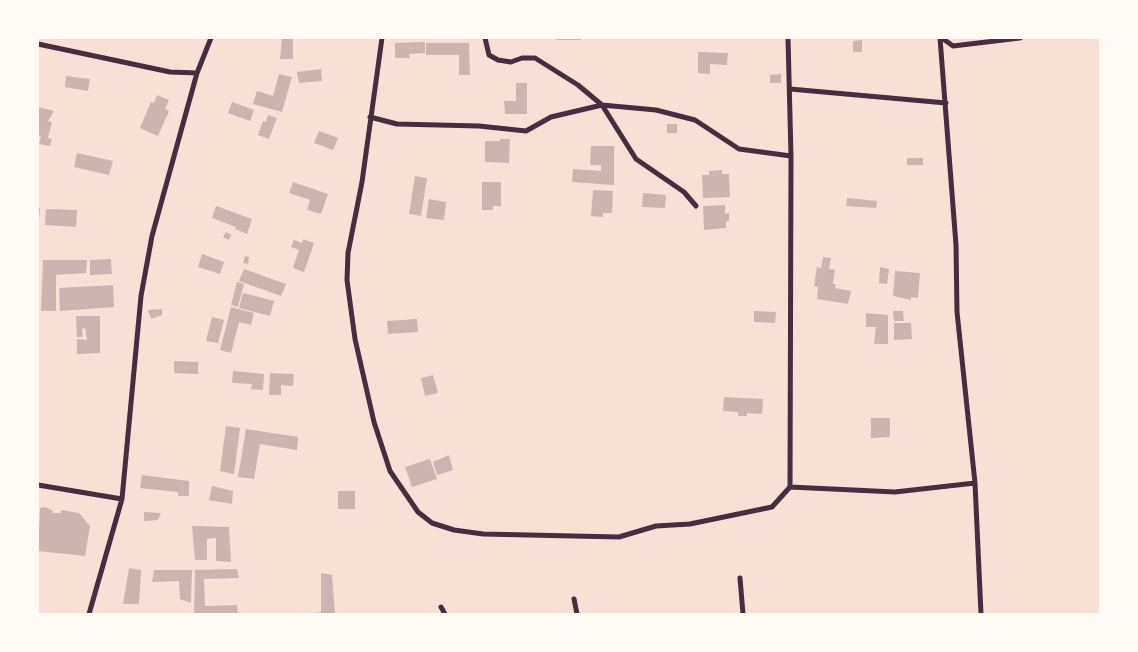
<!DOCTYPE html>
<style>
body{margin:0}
#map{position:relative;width:1138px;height:652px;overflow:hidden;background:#f7e1d7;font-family:"Sofia Sans Condensed",sans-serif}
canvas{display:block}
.frame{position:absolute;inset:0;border:39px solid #fffaf5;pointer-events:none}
</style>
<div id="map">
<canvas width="1138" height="652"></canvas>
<div class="frame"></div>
</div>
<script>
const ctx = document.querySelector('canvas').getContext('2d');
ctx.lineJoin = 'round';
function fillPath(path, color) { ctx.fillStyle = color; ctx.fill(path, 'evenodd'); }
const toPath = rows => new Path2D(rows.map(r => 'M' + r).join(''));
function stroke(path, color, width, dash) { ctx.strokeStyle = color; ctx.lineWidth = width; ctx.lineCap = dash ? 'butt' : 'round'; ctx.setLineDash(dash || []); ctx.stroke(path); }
fillPath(toPath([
 [282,38,293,38,293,59,280,59],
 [556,38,581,38,581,40,556,40],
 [862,40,862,52,853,52,853,41],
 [425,42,425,53,409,54,410,58,395,58,395,43],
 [426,43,469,43,470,75,459,75,459,55,426,55],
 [698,52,728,53,727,65,710,64,710,74,698,73],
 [321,69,322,81,299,83,297,72],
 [279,74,292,77,282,112,253,104,257,91,273,96],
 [781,74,781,83,770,83,770,75],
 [66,76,90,79,88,91,65,87],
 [516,83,527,83,527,114,505,114,504,101,516,101],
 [157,95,169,100,165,109,169,111,158,136,140,128,151,102,154,103],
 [232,102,254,110,250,121,228,113],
 [38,107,54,111,48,121,52,122,48,138,52,139,50,146,39,144,41,136,38,135],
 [268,115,277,118,269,139,258,135,263,121,266,122],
 [667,124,677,124,677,133,667,133],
 [319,131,338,138,333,150,314,143],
 [500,139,510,139,509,163,485,162,485,141,500,141],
 [591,146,614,146,614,185,572,182,573,169,601,171,601,165,590,165],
 [77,153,113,161,109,175,74,167],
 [907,158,923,158,923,165,907,165],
 [722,170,722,174,729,174,730,197,703,198,702,175,709,175,709,171],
 [415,176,427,178,421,216,409,214],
 [293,182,328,194,321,214,307,210,310,200,289,193],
 [482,182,501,182,501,206,493,206,493,210,482,210],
 [593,190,613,191,612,213,603,213,603,217,591,216],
 [643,193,666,195,665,208,642,207],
 [847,198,877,201,876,208,846,206],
 [429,199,446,202,444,220,426,218],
 [725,205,725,214,729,213,729,221,726,222,726,228,704,230,703,206],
 [216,206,252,219,247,234,235,229,236,227,212,218],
 [38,208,40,208,39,221,38,221],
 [46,209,77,210,76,227,45,225],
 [226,232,231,235,229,240,223,237],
 [303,239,314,243,304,272,293,268,299,250,291,247,294,240,302,243],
 [202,254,224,262,220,274,198,267],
 [245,256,249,257,248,264,243,263],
 [823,257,831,258,829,269,835,270,833,284,836,284,835,288,851,291,848,304,817,299,818,287,814,286,817,267,821,268],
 [111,259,112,274,90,275,90,260],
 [43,260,87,260,86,273,56,275,56,311,41,311],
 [880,267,889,269,887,284,879,283],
 [244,269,286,284,281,296,239,281],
 [895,271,920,273,918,298,911,297,911,300,893,296],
 [237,282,244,284,238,307,231,305],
 [113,285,114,307,60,311,59,288],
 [243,293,274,301,270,316,239,308],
 [231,307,254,313,251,325,239,322,231,353,220,350],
 [162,309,162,315,151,319,148,310],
 [754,311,776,312,775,323,754,322],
 [893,311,903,311,904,321,894,321],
 [866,313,888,315,888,344,874,344,876,327,866,327],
 [76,316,100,316,100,353,77,354,77,339,87,340,85,328,82,329,83,337,77,337],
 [212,317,224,320,218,343,206,341],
 [417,319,418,332,388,334,387,321],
 [894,323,911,323,912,339,894,340],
 [174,361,198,362,198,374,174,373],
 [233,371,264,374,263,390,251,389,252,384,232,383],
 [270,373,294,374,293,386,281,385,281,395,269,395],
 [433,375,438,393,425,396,421,378],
 [724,397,763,399,762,414,747,413,747,416,738,416,738,412,723,411],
 [871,418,890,418,890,437,871,438],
 [226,426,240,428,234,474,220,471],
 [246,429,298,437,297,450,260,444,254,479,238,477],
 [449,455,453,470,437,475,433,462],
 [430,459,437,479,412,487,405,467],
 [142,475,189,481,189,496,178,496,178,492,140,488],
 [212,486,233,491,232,504,209,500],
 [338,491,355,491,355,509,338,509],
 [45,507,52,510,53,513,61,513,61,510,79,513,90,526,85,556,38,551,40,508],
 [144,512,161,513,158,520,144,521],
 [192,526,229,527,231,562,216,561,216,538,207,539,207,560,195,560],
 [129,568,141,570,139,604,123,604],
 [237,569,239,578,204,579,205,606,237,605,238,614,194,613,195,570],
 [154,570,192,570,191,603,180,599,179,581,152,582],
 [321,573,332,575,335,614,312,614,321,612]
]), '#ccb4b1');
stroke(toPath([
 [382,38,362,182,348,253,347,280,355,339,374,422,390,471,418,512,432,523,454,530,483,534,619,537,656,526,690,524,772,507,790,487,895,492,975,483],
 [485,38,489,55,498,60,511,62,522,58,535,58,578,85,602,105,636,159,684,192,696,206],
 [788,38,791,156,790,487],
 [940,38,956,245,957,312,975,483,981,614],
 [942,38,953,46,1020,38],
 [38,44,170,72,197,73],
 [790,89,946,103],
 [370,117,397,124,479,126,526,131,551,117,602,105,656,110,695,120,739,149,791,156],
 [38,485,122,499],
 [740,578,743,614],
 [574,599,577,614],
 [441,607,445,614],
 [89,614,122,499,141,296,152,236,197,73,211,38]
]), '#4a2c40', 5);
</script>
